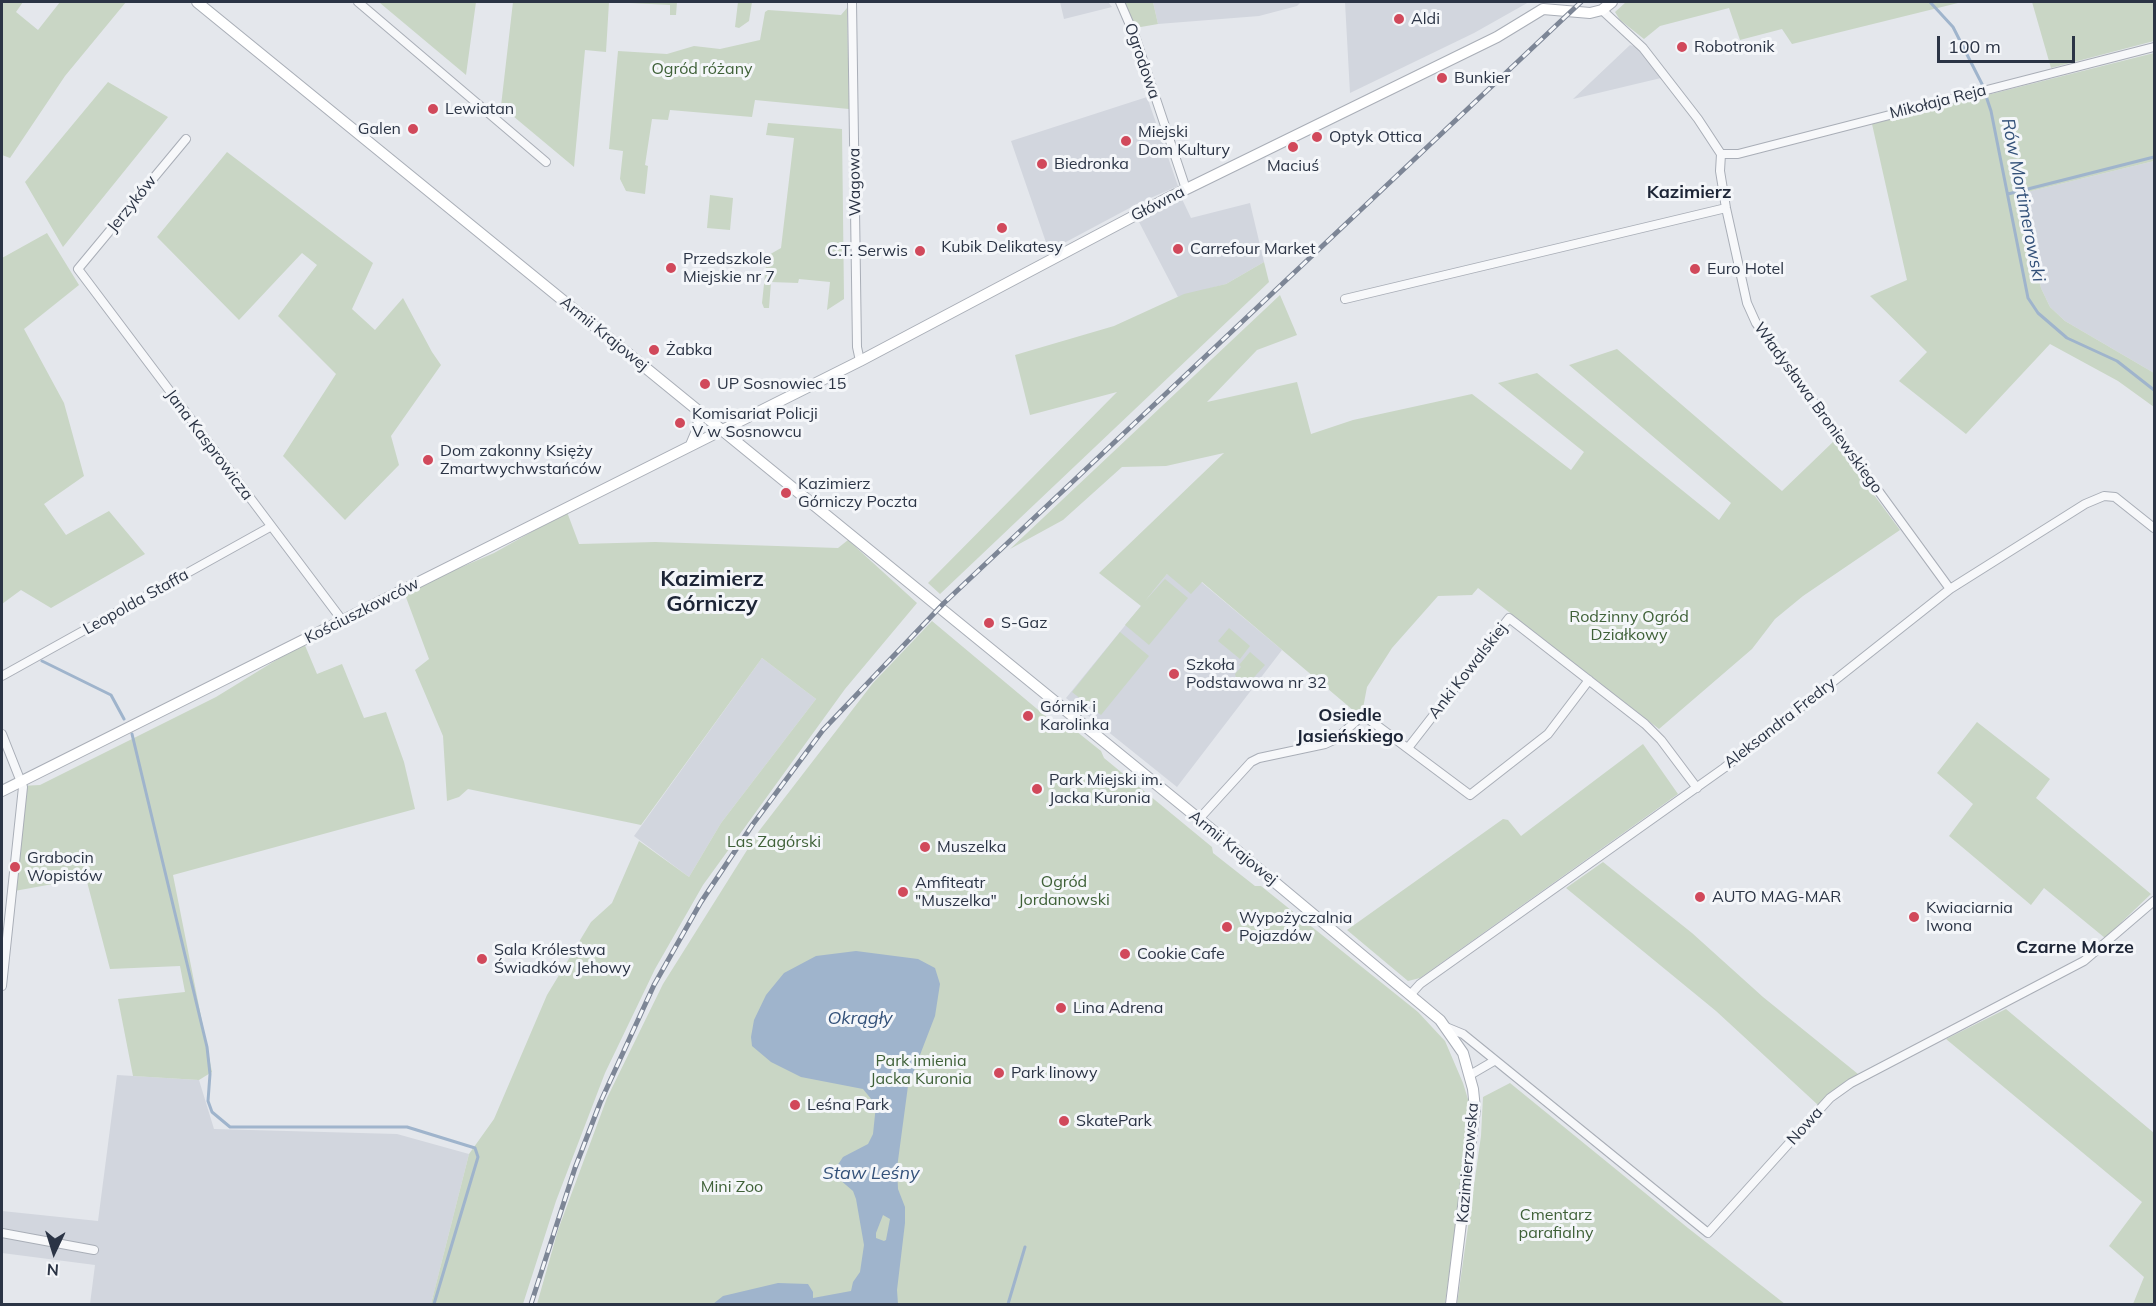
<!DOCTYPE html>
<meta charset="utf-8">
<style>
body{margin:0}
#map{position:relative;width:2156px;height:1306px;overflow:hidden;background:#e4e7ec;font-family:Mulish,sans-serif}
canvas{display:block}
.frame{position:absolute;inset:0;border:3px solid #2b3445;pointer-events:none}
.north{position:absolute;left:24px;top:1222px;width:60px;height:60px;-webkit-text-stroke:4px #f4f6f9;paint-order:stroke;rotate:184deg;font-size:16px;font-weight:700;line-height:24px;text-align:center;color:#2b3445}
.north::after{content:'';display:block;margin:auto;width:21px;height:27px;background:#2b3445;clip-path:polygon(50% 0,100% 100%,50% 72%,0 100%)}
.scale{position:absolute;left:1937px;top:36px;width:138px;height:27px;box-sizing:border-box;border:3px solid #2b3445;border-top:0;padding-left:8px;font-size:18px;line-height:21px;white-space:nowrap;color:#2b3445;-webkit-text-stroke:4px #f4f6f9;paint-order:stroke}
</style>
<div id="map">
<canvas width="2156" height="1306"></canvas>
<div class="frame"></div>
<div class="north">N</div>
<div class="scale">100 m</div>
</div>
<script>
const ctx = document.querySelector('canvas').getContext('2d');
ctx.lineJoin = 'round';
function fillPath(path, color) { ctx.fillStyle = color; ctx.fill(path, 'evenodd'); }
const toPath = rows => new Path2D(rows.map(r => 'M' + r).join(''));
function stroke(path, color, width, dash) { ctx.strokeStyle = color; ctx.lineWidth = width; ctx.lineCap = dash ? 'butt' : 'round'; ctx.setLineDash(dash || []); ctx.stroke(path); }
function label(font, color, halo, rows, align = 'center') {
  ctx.font = font + ' Mulish,sans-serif'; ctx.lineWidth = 6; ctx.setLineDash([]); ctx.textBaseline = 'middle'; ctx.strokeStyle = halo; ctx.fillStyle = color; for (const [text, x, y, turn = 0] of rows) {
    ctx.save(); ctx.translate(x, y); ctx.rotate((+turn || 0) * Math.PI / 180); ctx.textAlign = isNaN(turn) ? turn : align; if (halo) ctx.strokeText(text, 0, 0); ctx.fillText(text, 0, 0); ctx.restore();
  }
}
fillPath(toPath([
 [1060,2,1108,2,1112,7,1064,19],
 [1153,2,1301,2,1297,6,1259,16,1158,24],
 [1345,2,1529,2,1474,33,1350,93],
 [1630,45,1637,47,1661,78,1573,99],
 [1147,97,1178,186,1139,203,1049,251,1011,141],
 [2154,161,2154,373,2065,321,2050,307,2041,288,2019,194],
 [1182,199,1191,218,1250,203,1264,262,1226,284,1178,297,1139,222],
 [1167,574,1201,582,1282,650,1177,787,1066,698],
 [762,658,816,699,721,823,689,877,634,836],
 [117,1075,199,1080,214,1129,397,1134,469,1154,431,1304,90,1304,95,1265,2,1253,2,1211,98,1221]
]), '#d2d6de');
fillPath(toPath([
 [2,2,23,2,16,12,38,30,60,2,126,2,65,76,10,158,2,155],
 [371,2,476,2,466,75,380,3],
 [513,2,677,2,676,15,670,15,670,5,609,2,606,52,585,50,574,167,501,106],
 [738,2,752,2,749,21,739,28,735,27],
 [1125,2,1153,2,1158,24,1135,28],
 [1626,2,1962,2,1792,44,1782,29,1740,40,1729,8,1660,26,1644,39,1620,20,1615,12],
 [2032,2,2154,2,2154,41,2051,68],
 [847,8,849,109,755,100,752,117,670,110,668,120,652,119,645,165,648,166,645,194,626,191,620,179,623,151,609,149,618,51,667,54,694,46,720,49,760,40,765,12,768,10,841,15],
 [2154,53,2154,161,2019,194,2041,288,2050,307,2065,321,2154,373,2154,407,2118,381,2050,344,1966,434,1899,381,1927,352,1870,296,1907,280,1872,124],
 [108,82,168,117,63,247,25,182],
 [768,123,842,129,844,299,827,310,830,282,799,279,798,283,771,282,769,308,764,308,762,303,767,256,781,248,794,138,766,135],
 [227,152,373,263,352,309,375,330,403,298,432,352,441,365,391,436,399,465,345,520,283,456,336,374,278,316,317,265,302,253,239,320,157,237],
 [710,195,733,198,730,230,707,228],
 [47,233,79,285,24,329,64,403,84,476,44,504,66,535,109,511,145,554,51,608,21,590,2,604,2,258],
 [1264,262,1269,282,940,594,928,583,1117,392,1030,415,1015,355,1114,326,1184,294,1226,284],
 [1280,295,1297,335,1257,350,1207,402,1297,382,1311,434,1353,420,1472,394,1571,470,1584,452,1498,383,1537,373,1719,520,1731,503,1569,365,1617,349,1782,491,1834,441,1900,530,1803,596,1775,619,1752,649,1659,729,1478,588,1472,595,1438,596,1392,648,1367,687,1363,708,1354,711,1202,582,1191,594,1167,574,1145,601,1165,579,1188,598,1149,645,1125,625,1141,606,1099,573,1224,453,1166,466,1122,467,1063,520,1010,549],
 [567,512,579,544,655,542,838,548,848,540,917,603,845,689,703,885,655,969,605,1073,556,1201,523,1304,431,1304,469,1154,494,1119,547,995,591,922,612,903,639,841,689,877,721,823,816,699,762,658,641,825,468,789,459,797,447,801,443,736,415,670,429,659,404,592,494,553],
 [932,621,1061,729,1066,723,1101,751,1104,758,1212,847,1213,853,1255,886,1261,886,1418,1012,1445,1041,1463,1083,1471,1109,1445,1304,537,1304,558,1230,607,1098,663,984,759,831,873,683],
 [1229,628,1250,646,1240,659,1218,641],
 [1120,632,1149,656,1101,715,1072,692],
 [304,643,317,674,342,664,364,718,386,712,404,762,415,809,173,875,212,1072,199,1080,133,1076,118,999,185,992,180,966,110,969,86,878,9,892,20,786,40,785,216,697],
 [1250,652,1265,665,1248,684,1243,680,1238,685,1235,674,1241,667,1239,665],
 [1977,722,2050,779,2036,798,2151,894,2105,938,2044,888,2031,905,1949,836,1973,804,1937,773],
 [1643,744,1678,794,1420,978,1408,981,1347,930,1503,819,1508,820,1521,836],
 [1603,862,1692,933,1763,997,1858,1074,1818,1105,1716,1011,1566,888],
 [2006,1009,2154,1133,2154,1304,2133,1304,2144,1277,2109,1246,2142,1202,1946,1039],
 [1510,1083,1688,1228,1785,1304,1457,1304,1481,1136,1483,1097]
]), '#c9d6c5');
fillPath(toPath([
 [856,951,918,959,935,968,940,984,935,1016,908,1086,897,1168,898,1189,905,1207,905,1223,897,1290,898,1304,713,1304,723,1296,778,1283,808,1284,813,1292,813,1298,851,1291,853,1282,860,1272,864,1245,856,1199,853,1191,839,1179,835,1169,843,1157,868,1144,873,1134,876,1105,863,1089,801,1077,771,1062,752,1046,751,1037,754,1020,766,995,784,973,816,956],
 [883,1215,890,1219,886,1240,884,1241,876,1238,876,1233]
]), '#9fb4cc');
stroke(toPath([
 [1930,2,1953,27,1982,84,1991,111,2028,298,2038,313,2067,338,2117,361,2154,390],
 [2008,194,2154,157],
 [42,661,111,695,124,719],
 [132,734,207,1047,210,1074,208,1101,212,1112,230,1127,407,1127,475,1148,478,1157,434,1304],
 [1008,1304,1025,1247]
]), '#9fb4cc', 3);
const street = toPath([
 [358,2,546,162],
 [852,2,857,347,860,361],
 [1120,2,1136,39,1186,189],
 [1602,10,1643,48,1698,119,1721,154,1720,171,1726,208,1747,303,1756,323,1950,589],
 [186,139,78,269,342,620],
 [1721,154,1738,154,2154,47],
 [1345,299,1726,208],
 [2,676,270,527],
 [2,734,23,787,2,986],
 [1408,748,1509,618,1645,724,1661,740,1697,788],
 [1199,819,1251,762,1259,758,1325,744,1336,739,1363,715,1470,795,1548,734,1589,680],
 [1411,994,1420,984,1724,768,1950,589,2085,504,2104,496,2115,497,2154,528],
 [1446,1027,1463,1034,1708,1233,1830,1098,1851,1083,2084,961,2154,901],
 [1470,1075,1494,1061],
 [2,1233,94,1250]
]);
const secondary = toPath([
 [197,2,1199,819,1440,1020,1463,1053,1473,1089,1475,1109,1451,1304],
 [691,445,699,426,697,410],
 [2,791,860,361,1166,199,1497,37,1543,9,1590,13,1602,10,1612,2]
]);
stroke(street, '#a9aeb7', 10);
stroke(secondary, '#a9aeb7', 12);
stroke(street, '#f7f8fa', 8);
stroke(secondary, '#fff', 10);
const rail = toPath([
 [531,1304,575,1168,600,1103,654,985,701,902,753,824,823,730,944,603,1581,2]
]);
stroke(rail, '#7d8696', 5);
stroke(rail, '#f4f6f9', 3, [9]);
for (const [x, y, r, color] of [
 [1399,19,6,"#d1495b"],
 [1682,47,6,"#d1495b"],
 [1442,78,6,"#d1495b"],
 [433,109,6,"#d1495b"],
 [413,129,6,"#d1495b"],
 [1317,137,6,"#d1495b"],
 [1126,141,6,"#d1495b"],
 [1293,147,6,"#d1495b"],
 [1042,164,6,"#d1495b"],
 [1002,228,6,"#d1495b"],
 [1178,249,6,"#d1495b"],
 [920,251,6,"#d1495b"],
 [671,268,6,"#d1495b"],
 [1695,269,6,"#d1495b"],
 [654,350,6,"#d1495b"],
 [705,384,6,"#d1495b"],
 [680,423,6,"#d1495b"],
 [428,460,6,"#d1495b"],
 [786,493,6,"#d1495b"],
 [989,623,6,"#d1495b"],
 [1174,674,6,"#d1495b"],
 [1028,716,6,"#d1495b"],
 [1037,789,6,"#d1495b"],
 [925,847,6,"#d1495b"],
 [15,867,6,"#d1495b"],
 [903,892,6,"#d1495b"],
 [1700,897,6,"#d1495b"],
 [1914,917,6,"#d1495b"],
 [1227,927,6,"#d1495b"],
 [1125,954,6,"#d1495b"],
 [482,959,6,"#d1495b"],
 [1061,1008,6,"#d1495b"],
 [999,1073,6,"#d1495b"],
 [795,1105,6,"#d1495b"],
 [1064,1121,6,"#d1495b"]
]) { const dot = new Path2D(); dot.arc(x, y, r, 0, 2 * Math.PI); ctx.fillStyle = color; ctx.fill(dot); stroke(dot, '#f4f6f9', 2); }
label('16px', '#2b3445', '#f4f6f9', [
 ["Aldi",1411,19],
 ["Robotronik",1694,47],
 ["Bunkier",1454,78],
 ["Lewiatan",445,109],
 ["Galen",401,129,"right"],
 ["Miejski",1138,132],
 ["Dom Kultury",1138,150],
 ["Optyk Ottica",1329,137],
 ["Biedronka",1054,164],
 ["Maciuś",1293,166,"center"],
 ["Kubik Delikatesy",1002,247,"center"],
 ["Carrefour Market",1190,249],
 ["C.T. Serwis",908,251,"right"],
 ["Przedszkole",683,259],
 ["Miejskie nr 7",683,277],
 ["Euro Hotel",1707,269],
 ["Żabka",666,350],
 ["UP Sosnowiec 15",717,384],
 ["Komisariat Policji",692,414],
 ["V w Sosnowcu",692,432],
 ["Dom zakonny Księży",440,451],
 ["Zmartwychwstańców",440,469],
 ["Kazimierz",798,484],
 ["Górniczy Poczta",798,502],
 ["S-Gaz",1001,623],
 ["Szkoła",1186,665],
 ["Podstawowa nr 32",1186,683],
 ["Górnik i",1040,707],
 ["Karolinka",1040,725],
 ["Park Miejski im.",1049,780],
 ["Jacka Kuronia",1049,798],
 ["Muszelka",937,847],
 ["Grabocin",27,858],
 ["Wopistów",27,876],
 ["Amfiteatr",915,883],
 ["\"Muszelka\"",915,901],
 ["AUTO MAG-MAR",1712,897],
 ["Kwiaciarnia",1926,908],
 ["Iwona",1926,926],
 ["Wypożyczalnia",1239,918],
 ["Pojazdów",1239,936],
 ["Sala Królestwa",494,950],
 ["Świadków Jehowy",494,968],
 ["Cookie Cafe",1137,954],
 ["Lina Adrena",1073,1008],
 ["Park linowy",1011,1073],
 ["Leśna Park",807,1105],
 ["SkatePark",1076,1121]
], 'left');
label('16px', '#2b3445', '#f4f6f9', [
 ["Ogrodowa",1142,61,71],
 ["Mikołaja Reja",1938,102,-14],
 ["Wagowa",855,182,-91],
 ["Jerzyków",132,204,-51],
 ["Główna",1158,204,-27],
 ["Armii Krajowej",604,334,39],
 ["Władysława Broniewskiego",1818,408,54],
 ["Jana Kasprowicza",209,445,53],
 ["Leopolda Staffa",136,602,-29],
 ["Kościuszkowców",362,611,-27],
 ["Anki Kowalskiej",1468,671,-52],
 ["Aleksandra Fredry",1780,723,-38],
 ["Armii Krajowej",1233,848,39],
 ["Nowa",1805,1126,-48],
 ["Kazimierzowska",1468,1163,-85]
]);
label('16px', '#3f6138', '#f4f6f9', [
 ["Ogród różany",702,69],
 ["Rodzinny Ogród",1629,617],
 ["Działkowy",1629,635],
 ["Las Zagórski",774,842],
 ["Ogród",1064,882],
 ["Jordanowski",1064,900],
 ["Park imienia",921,1061],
 ["Jacka Kuronia",921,1079],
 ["Mini Zoo",732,1187],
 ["Cmentarz",1556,1215],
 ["parafialny",1556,1233]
]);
label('bold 18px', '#1d2536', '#f4f6f9', [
 ["Kazimierz",1689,193],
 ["Osiedle",1350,716],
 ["Jasieńskiego",1350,737],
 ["Czarne Morze",2075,948]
]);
label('italic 18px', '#34527a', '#f4f6f9', [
 ["Rów Mortimerowski",2023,200,79],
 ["Okrągły",860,1019],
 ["Staw Leśny",871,1174]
]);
label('bold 22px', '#1d2536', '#f4f6f9', [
 ["Kazimierz",712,579],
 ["Górniczy",712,604]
]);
</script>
